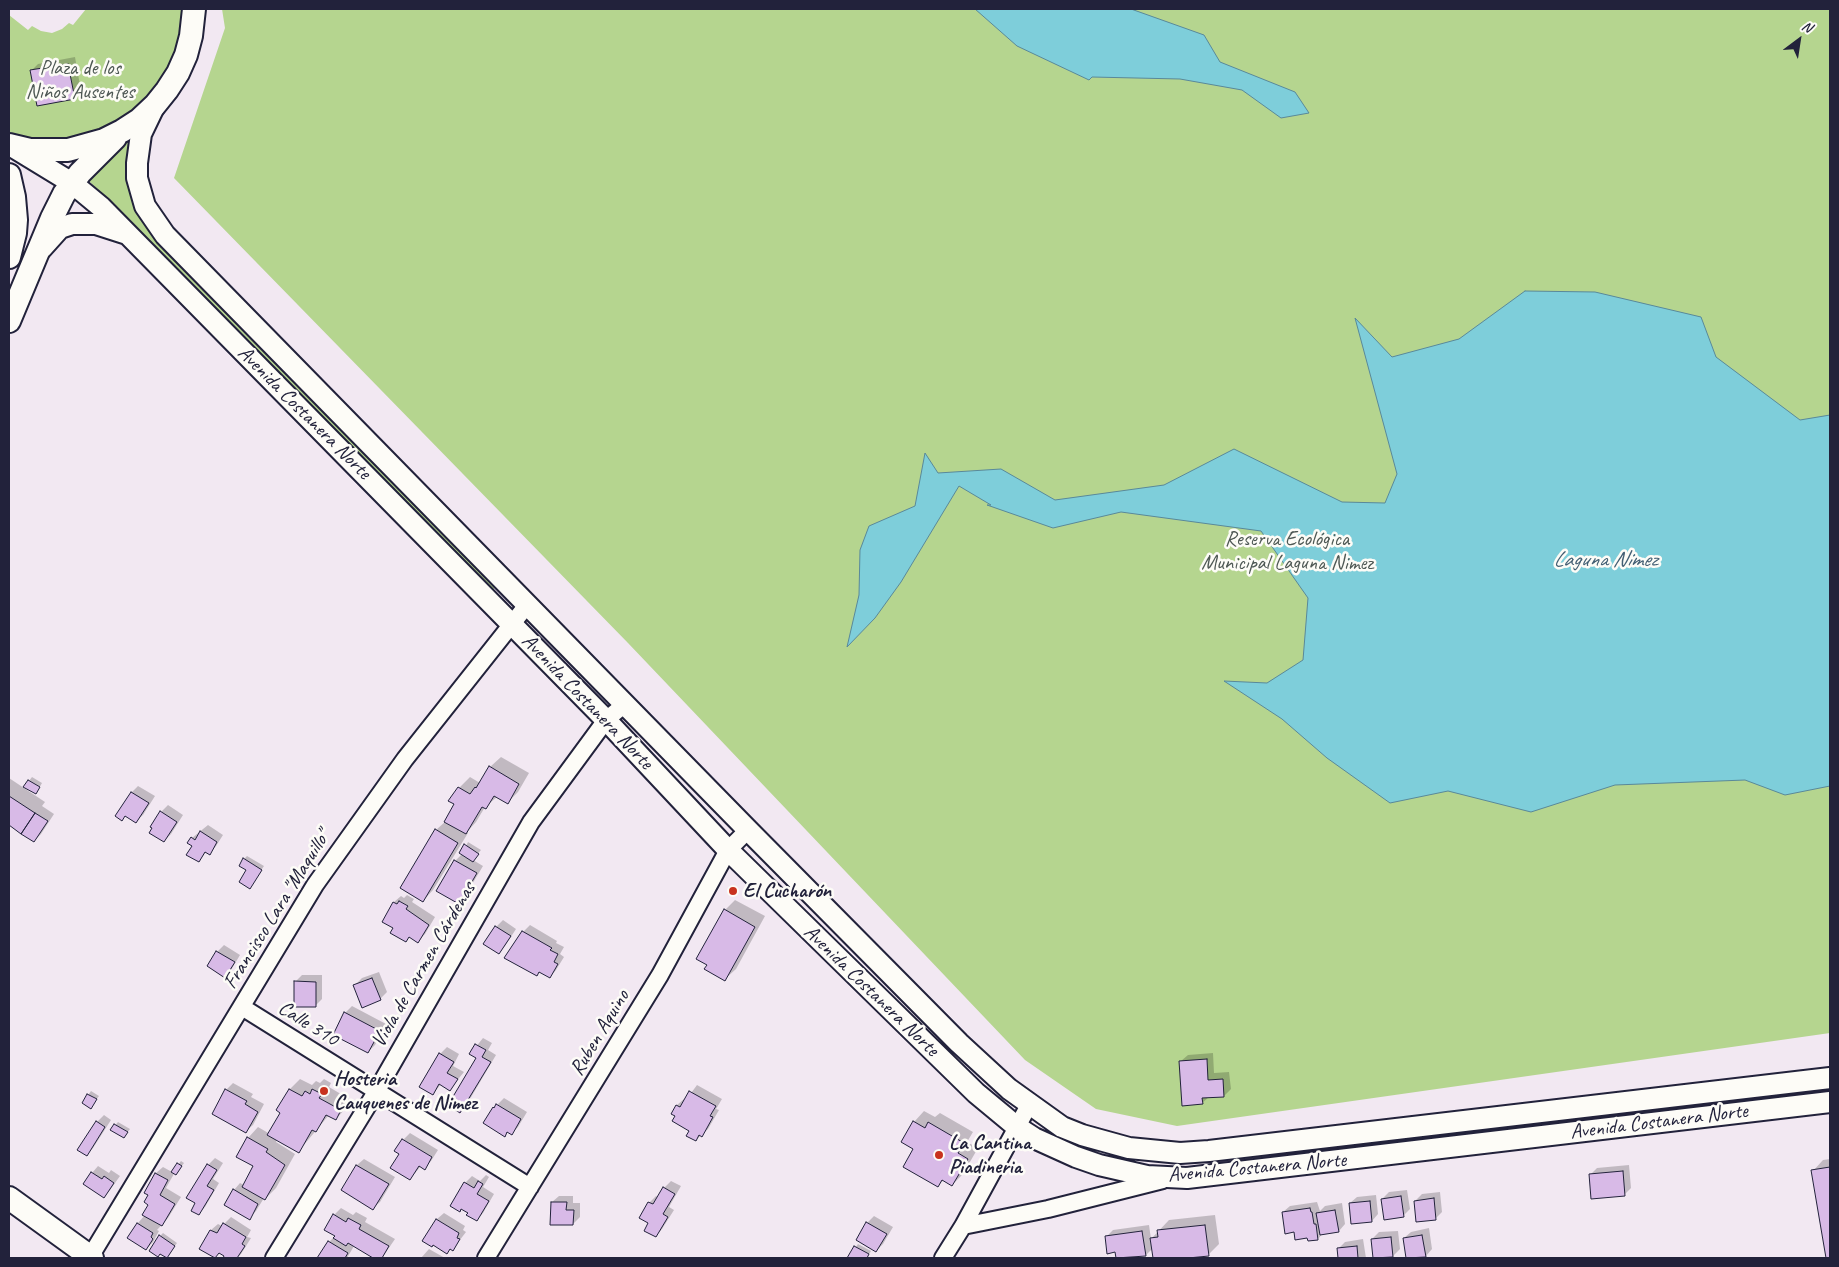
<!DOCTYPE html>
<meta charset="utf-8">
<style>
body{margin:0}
#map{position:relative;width:1839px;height:1267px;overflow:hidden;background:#f2e8f2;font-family:Caveat,sans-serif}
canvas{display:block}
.frame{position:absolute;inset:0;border:10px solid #22223b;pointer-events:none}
.north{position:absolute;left:1774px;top:15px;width:50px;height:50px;-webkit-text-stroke:4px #fdfcf7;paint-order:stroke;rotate:31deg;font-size:14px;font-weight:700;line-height:20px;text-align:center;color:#22223b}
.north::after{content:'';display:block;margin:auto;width:18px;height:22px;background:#22223b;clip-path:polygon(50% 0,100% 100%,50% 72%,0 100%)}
</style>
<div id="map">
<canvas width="1839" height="1267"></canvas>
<div class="frame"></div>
<div class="north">N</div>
</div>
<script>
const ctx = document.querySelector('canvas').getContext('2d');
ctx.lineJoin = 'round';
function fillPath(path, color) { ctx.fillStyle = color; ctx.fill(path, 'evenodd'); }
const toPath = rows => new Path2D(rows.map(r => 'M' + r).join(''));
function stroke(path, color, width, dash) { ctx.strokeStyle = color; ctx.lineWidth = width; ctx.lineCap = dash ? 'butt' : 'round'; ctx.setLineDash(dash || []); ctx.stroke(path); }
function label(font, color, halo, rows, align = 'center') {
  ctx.font = font + ' Caveat,sans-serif'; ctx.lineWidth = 5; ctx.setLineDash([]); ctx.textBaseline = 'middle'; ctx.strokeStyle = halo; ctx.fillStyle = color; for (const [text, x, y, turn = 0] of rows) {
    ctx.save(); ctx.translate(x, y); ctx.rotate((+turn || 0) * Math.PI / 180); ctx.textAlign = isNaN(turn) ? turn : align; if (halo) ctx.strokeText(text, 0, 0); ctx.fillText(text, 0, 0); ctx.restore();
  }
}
fillPath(toPath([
 [86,9,184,9,181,32,176,50,162,79,151,94,135,109,118,121,102,130,71,139,40,141,9,135,9,15,28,30,32,26,41,31,52,33,62,29,69,23,73,25],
 [222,9,1830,9,1830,1033,1177,1126,1096,1109,1025,1060,628,643,174,178,225,28],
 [132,135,134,194,495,586,494,589,488,588,88,180]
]), '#b5d58f');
const water = toPath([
 [975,9,1131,9,1204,35,1220,62,1295,92,1309,113,1281,118,1242,90,1180,79,1092,77,1089,80,1017,46,975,9],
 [1525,291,1595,292,1701,317,1716,357,1800,420,1830,415,1830,786,1785,795,1745,780,1615,785,1531,812,1448,791,1390,803,1327,758,1282,719,1224,681,1267,683,1303,660,1308,598,1261,531,1121,512,1053,528,987,505,991,505,959,486,901,582,875,618,847,647,859,595,860,550,869,526,915,506,925,453,938,473,1001,469,1055,500,1164,485,1234,449,1342,502,1385,503,1397,474,1355,318,1392,357,1459,339,1525,291]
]);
fillPath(water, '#7eceda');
stroke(water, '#59899a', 1);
fillPath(toPath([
 [75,57,81,91,74,98,31,71,38,64],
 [501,757,529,773,518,792,507,803,497,797,485,807,476,822,467,832,468,833,433,890,423,901,436,830,447,820,456,804,455,792,470,777,480,783,490,767],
 [32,777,42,783,38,790,25,786],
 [9,778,45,802,42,806,54,814,41,834,34,841,9,824],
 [138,786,155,796,143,815,136,821,126,815,122,819,132,792],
 [168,805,183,815,171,834,164,841,161,812],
 [208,825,223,835,216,846,210,853,207,851,199,861,192,838],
 [468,842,481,850,473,860,483,866,465,896,459,903,455,861,462,854],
 [247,856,264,866,250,887,248,870,244,859],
 [407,895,414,899,412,902,435,917,425,934,418,941,410,936,406,941,394,902,401,896,404,898],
 [735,900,765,916,736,969,725,979,725,910],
 [503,920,516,929,505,946,498,953,485,944,496,927],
 [530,925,557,941,556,943,564,947,560,954,564,957,556,970,550,977,540,971,537,975,523,932],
 [224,945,240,955,231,970,224,976,208,966,217,952],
 [379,972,387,992,380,999,355,985,362,978],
 [302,975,322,975,322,999,315,1006,295,982],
 [352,1006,386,1024,375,1045,368,1052,345,1013],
 [483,1038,492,1043,488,1050,496,1055,467,1104,460,1111,478,1058,471,1053],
 [447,1047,459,1054,453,1066,464,1072,450,1089,441,1084,433,1094,440,1054],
 [1213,1053,1214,1073,1229,1072,1231,1089,1224,1096,1209,1097,1202,1103,1181,1061,1188,1055],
 [300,1079,312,1085,316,1081,320,1083,324,1079,331,1083,329,1087,351,1100,346,1108,336,1119,329,1115,298,1152,277,1139,276,1142,295,1154,276,1188,265,1199,264,1198,256,1211,249,1218,234,1190,240,1183,244,1185,255,1166,248,1138,258,1127,270,1134,282,1112,278,1110,290,1089],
 [233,1083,253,1094,251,1097,264,1104,253,1125,246,1131,226,1090],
 [697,1085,722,1099,716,1109,719,1110,708,1129,696,1140,691,1130,673,1114,677,1105,684,1099,686,1100],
 [91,1091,99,1096,91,1107,83,1102],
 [504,1098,527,1112,518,1127,512,1133,508,1131,505,1135,484,1123,494,1108],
 [924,1111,935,1117,940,1113,973,1132,967,1142,978,1148,963,1174,952,1185,944,1180,938,1185,915,1149,914,1122],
 [104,1115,111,1120,93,1148,87,1154,97,1122],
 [118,1122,130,1129,127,1133,112,1129],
 [410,1133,438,1150,431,1161,424,1168,421,1166,410,1179,401,1154,403,1140],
 [215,1158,223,1163,213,1179,219,1183,205,1207,198,1214,197,1203,208,1165],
 [364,1159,395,1177,380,1202,373,1208,342,1190,357,1165],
 [1830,1159,1830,1258,1828,1258,1813,1171,1823,1160],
 [181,1161,184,1163,176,1174,175,1172,166,1188,181,1197,168,1218,157,1230,159,1231,153,1242,146,1249,128,1237,138,1223,145,1215,149,1204,150,1195,145,1192,156,1173,163,1167,172,1172],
 [1629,1165,1631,1188,1624,1195,1590,1175,1597,1168],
 [98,1166,109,1173,111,1170,120,1176,110,1190,104,1197,92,1173],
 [486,1175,489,1177,483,1187,494,1194,483,1213,477,1220,462,1208,460,1210,465,1183,472,1176,480,1181],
 [671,1181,681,1186,669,1207,674,1210,662,1229,656,1236,649,1203,656,1196,658,1197,664,1188],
 [1407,1190,1410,1209,1403,1216,1382,1199,1389,1192],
 [1440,1192,1442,1212,1435,1219,1415,1201,1422,1194],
 [1376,1195,1378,1214,1372,1221,1350,1203,1357,1197],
 [559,1196,573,1196,573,1203,580,1203,580,1217,573,1224,552,1202],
 [1317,1202,1320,1211,1325,1206,1342,1203,1345,1224,1339,1231,1323,1233,1318,1239,1295,1231,1283,1212,1290,1206],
 [341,1208,353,1215,356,1212,367,1218,365,1222,395,1239,382,1258,376,1258,354,1246,347,1258,319,1258,329,1242,336,1235,326,1229,334,1215],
 [444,1213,465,1226,463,1230,466,1232,453,1249,424,1241,437,1219],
 [1215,1215,1219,1244,1208,1255,1177,1258,1154,1258,1153,1248,1146,1255,1117,1258,1116,1251,1106,1237,1113,1230,1149,1225,1151,1239,1169,1220],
 [874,1216,893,1227,883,1244,876,1251,867,1223],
 [231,1217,251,1230,247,1237,251,1238,241,1254,237,1258,224,1258,226,1256,220,1252,215,1257,201,1248,211,1230,218,1224,222,1226],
 [1429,1228,1432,1249,1426,1256,1407,1258,1404,1238,1411,1232],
 [1398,1231,1400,1249,1393,1256,1374,1258,1372,1239,1379,1232],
 [163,1233,177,1243,167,1257,160,1236],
 [1363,1239,1366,1258,1340,1258,1338,1249,1345,1242],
 [858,1244,871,1251,867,1258,848,1258],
 [429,1249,445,1258,421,1258]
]), '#0003');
const building = toPath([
 [68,64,75,99,37,106,30,70,68,64],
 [489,766,519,784,508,804,494,796,486,809,482,807,466,834,444,822,454,804,448,801,458,787,470,794,475,787,476,788,489,766],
 [28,780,40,787,36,794,23,787,28,780],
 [131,792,149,803,136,823,125,816,122,821,115,816,131,792],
 [9,796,35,813,21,834,9,825,9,796],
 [160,811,177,822,164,842,149,833,152,828,150,827,160,811],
 [35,813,48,821,34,842,21,834,35,813],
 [435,829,458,843,423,902,400,888,435,829],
 [200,831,217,842,210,855,205,852,199,862,186,855,192,846,187,843,191,837,195,840,200,831],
 [464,844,479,854,473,862,459,853,464,844],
 [243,858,262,870,250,889,239,882,246,870,239,866,243,858],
 [454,860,477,873,459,904,436,891,454,860],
 [399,901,408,906,406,909,429,925,418,943,409,937,406,942,390,933,393,928,382,922,393,902,397,904,399,901],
 [724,909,755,927,725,981,704,969,707,965,696,959,724,909],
 [495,926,511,936,499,954,483,944,495,926],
 [522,931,552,948,550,950,558,954,554,962,558,964,550,978,539,972,537,976,504,958,522,931],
 [216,951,235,962,225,978,207,966,216,951],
 [372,978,381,1000,362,1008,353,985,372,978],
 [294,981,316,982,316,1007,294,1007,294,981],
 [344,1012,380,1031,368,1053,333,1035,344,1012],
 [475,1044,486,1050,482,1057,491,1062,460,1113,448,1105,476,1058,469,1054,475,1044],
 [439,1053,454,1062,447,1073,458,1079,450,1091,439,1084,433,1095,419,1087,439,1053],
 [1207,1059,1208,1080,1223,1079,1224,1097,1202,1098,1203,1104,1182,1106,1179,1061,1207,1059],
 [225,1089,247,1101,245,1104,258,1112,246,1133,212,1114,225,1089],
 [289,1089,302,1096,305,1091,310,1094,312,1089,322,1094,319,1098,341,1110,336,1120,326,1115,316,1132,312,1130,299,1153,267,1135,280,1113,276,1110,289,1089],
 [689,1091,716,1106,710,1116,713,1117,702,1137,699,1135,696,1141,686,1136,689,1131,672,1121,675,1116,671,1114,676,1105,680,1107,689,1091],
 [87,1094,97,1099,91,1109,82,1103,87,1094],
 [496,1104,521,1119,512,1135,507,1132,505,1137,483,1123,493,1107,494,1108,496,1104],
 [96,1121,105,1127,87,1156,77,1150,96,1121],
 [913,1121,925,1128,928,1122,964,1143,958,1153,968,1159,952,1186,942,1180,938,1187,903,1167,913,1149,901,1142,913,1121],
 [114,1124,128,1132,124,1138,110,1130,114,1124],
 [247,1137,268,1149,266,1152,285,1165,265,1200,242,1187,253,1166,236,1157,247,1137],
 [402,1139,432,1157,425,1170,419,1166,410,1180,390,1168,399,1154,394,1151,402,1139],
 [177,1163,182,1166,176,1175,171,1172,177,1163],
 [207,1164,217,1170,207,1186,214,1190,199,1215,191,1211,195,1203,186,1198,207,1164],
 [356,1165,389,1184,373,1210,341,1190,356,1165],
 [1830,1167,1830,1258,1826,1258,1811,1170,1830,1167],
 [1623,1171,1625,1196,1591,1199,1589,1174,1623,1171],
 [91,1172,102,1179,104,1176,114,1183,104,1198,83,1184,91,1172],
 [155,1173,168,1180,160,1195,175,1204,162,1226,142,1215,148,1205,144,1202,148,1195,144,1193,155,1173],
 [478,1181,483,1184,477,1194,489,1201,477,1221,466,1215,468,1213,461,1209,460,1212,450,1206,464,1182,474,1188,478,1181],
 [663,1187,675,1194,663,1214,668,1217,656,1237,644,1231,648,1223,639,1218,648,1202,653,1204,663,1187],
 [233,1189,258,1204,250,1220,224,1205,233,1189],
 [1401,1196,1404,1217,1384,1220,1381,1199,1401,1196],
 [1434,1198,1436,1220,1416,1222,1414,1201,1434,1198],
 [1370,1201,1372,1222,1351,1224,1349,1203,1370,1201],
 [551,1202,567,1202,566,1210,574,1210,573,1225,550,1225,551,1202],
 [1310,1208,1311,1212,1312,1212,1314,1224,1316,1224,1318,1240,1308,1241,1307,1238,1295,1240,1294,1232,1285,1234,1282,1212,1310,1208],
 [1335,1210,1339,1232,1320,1235,1316,1213,1335,1210],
 [333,1214,346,1222,348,1218,361,1225,359,1229,389,1246,382,1258,373,1258,348,1243,346,1246,333,1238,335,1236,324,1230,333,1214],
 [436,1219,459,1233,457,1238,460,1239,453,1251,450,1249,447,1254,433,1245,432,1247,422,1241,436,1219],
 [866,1222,887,1234,876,1252,856,1240,866,1222],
 [137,1223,153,1233,151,1237,153,1239,146,1250,127,1238,137,1223],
 [223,1223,246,1237,242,1244,245,1246,237,1258,223,1258,224,1256,219,1253,215,1258,199,1249,210,1230,217,1233,223,1223],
 [1205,1225,1209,1256,1188,1258,1153,1258,1150,1238,1158,1237,1157,1230,1205,1225],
 [1142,1231,1146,1256,1116,1258,1115,1252,1107,1254,1105,1236,1142,1231],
 [159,1235,175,1246,167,1258,160,1254,158,1257,149,1251,159,1235],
 [1422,1235,1426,1257,1406,1258,1403,1238,1422,1235],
 [1391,1237,1393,1257,1373,1258,1371,1239,1391,1237],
 [328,1241,348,1253,345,1258,317,1258,328,1241],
 [854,1246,869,1254,867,1258,847,1258,854,1246],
 [1357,1246,1358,1258,1338,1258,1337,1248,1357,1246]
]);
fillPath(building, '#d8bae7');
stroke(building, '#22223b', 1);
const minor = toPath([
 [242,1007,530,1187],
 [963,1226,1048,1209,1163,1180],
 [90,1257,315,885,405,759,527,605],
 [274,1258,376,1092,531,822,606,720,625,704],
 [486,1258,660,975,728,850,748,830],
 [943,1258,963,1226,1029,1105]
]);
const tertiary = toPath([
 [154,107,141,134,137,163,137,178,145,206,165,235,748,830,959,1043,1009,1089,1062,1127,1082,1135,1129,1148,1180,1153,1209,1151,1830,1078],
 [13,147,72,183,101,207,606,720,728,850,976,1093,1017,1127,1034,1138,1076,1157,1099,1165,1147,1176,1187,1178,1830,1102],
 [42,248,60,228,72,224,96,224,124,233]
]);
const secondary = toPath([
 [9,145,30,150,68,150,104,140,122,131,139,120,155,105,167,90,178,73,186,55,191,36,194,9],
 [9,175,14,197,16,220,15,233,9,257],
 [9,321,52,218,64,194,80,173,115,138],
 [9,1198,92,1258]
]);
stroke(minor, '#22223b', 20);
stroke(tertiary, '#22223b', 24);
stroke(secondary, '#22223b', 26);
stroke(minor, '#fdfcf7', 16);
stroke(tertiary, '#fdfcf7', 20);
stroke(secondary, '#fdfcf7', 22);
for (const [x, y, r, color] of [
 [733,891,5,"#c8321e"],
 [324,1091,5,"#c8321e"],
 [939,1155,5,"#c8321e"]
]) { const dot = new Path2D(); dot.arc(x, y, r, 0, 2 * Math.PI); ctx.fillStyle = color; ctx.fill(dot); stroke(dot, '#fdfcf7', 2); }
label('21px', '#4e5854', '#fdfcf7', [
 ["Plaza de los",80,68],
 ["Niños Ausentes",80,92],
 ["Reserva Ecológica",1287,539],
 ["Municipal Laguna Nimez",1287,563]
]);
label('21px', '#22223b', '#fdfcf7', [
 ["Avenida Costanera Norte",304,413,45],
 ["Avenida Costanera Norte",587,702,46],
 ["Francisco Lara \"Maquillo\"",277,910,-58],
 ["Viola de Carmen Cárdenas",424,965,-60],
 ["Avenida Costanera Norte",871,991,44],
 ["Calle 310",308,1024,32],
 ["Ruben Aquino",600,1033,-59],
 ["Avenida Costanera Norte",1659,1122,-7],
 ["Avenida Costanera Norte",1257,1168,-5]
]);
label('bold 21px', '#22223b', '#fdfcf7', [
 ["El Cucharón",743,891],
 ["Hosteria",334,1079],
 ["Cauquenes de Nimez",334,1103],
 ["La Cantina",949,1143],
 ["Piadineria",949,1167]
], 'left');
label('italic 22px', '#425e73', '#fdfcf7', [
 ["Laguna Nimez",1605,560]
]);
</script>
